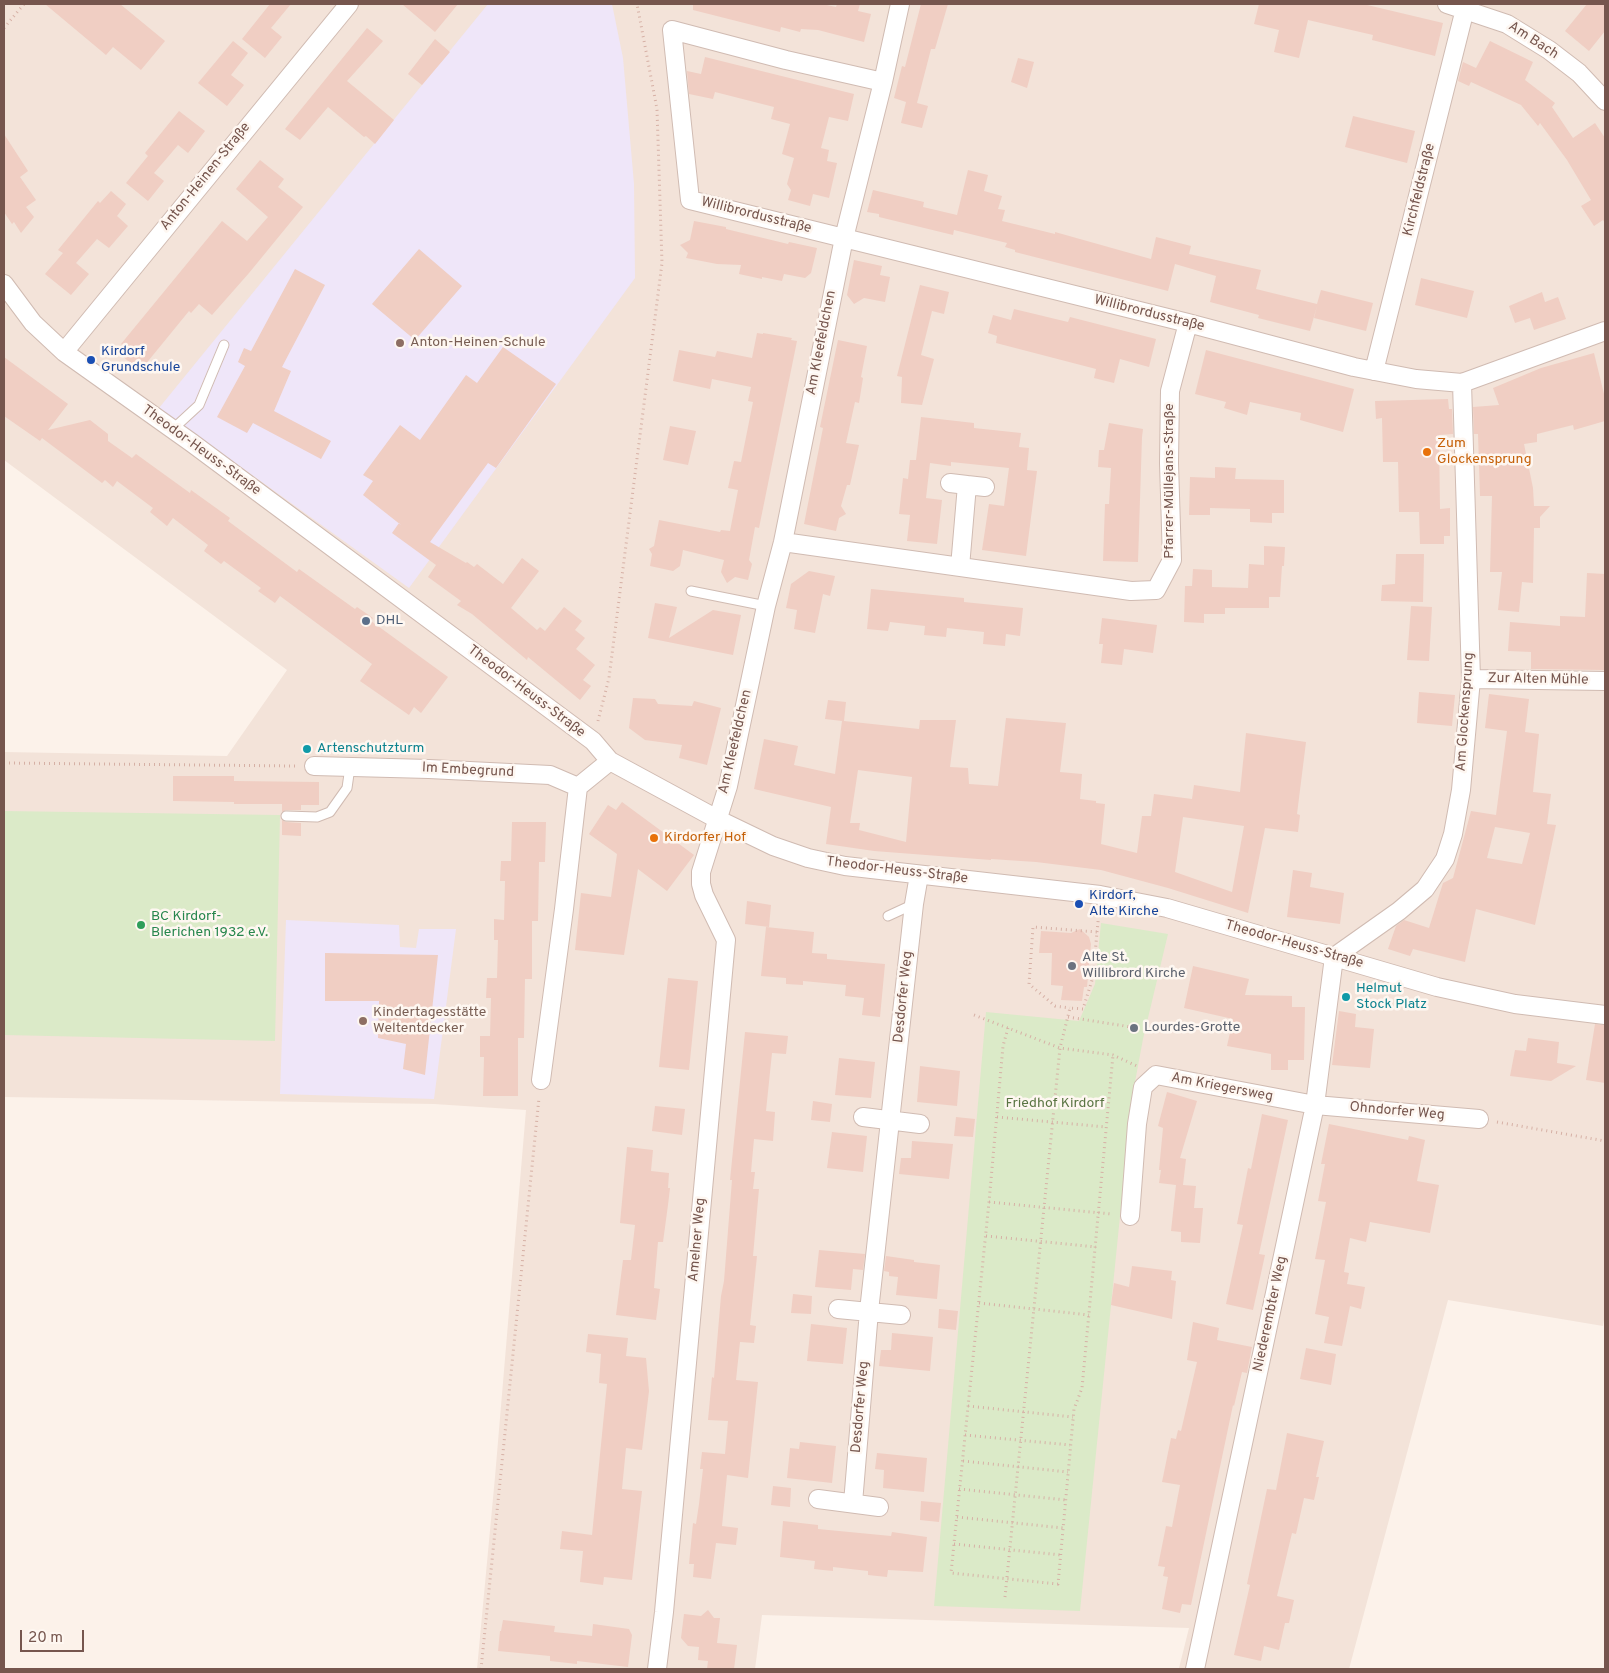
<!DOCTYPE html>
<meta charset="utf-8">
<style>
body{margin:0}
#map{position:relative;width:1609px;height:1673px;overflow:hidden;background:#fcf2ea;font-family:Overpass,sans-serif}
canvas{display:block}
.frame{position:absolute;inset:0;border:5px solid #76564e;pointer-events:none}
.scale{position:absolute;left:20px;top:1630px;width:64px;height:22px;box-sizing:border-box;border:2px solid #76564e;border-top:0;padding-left:6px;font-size:15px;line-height:18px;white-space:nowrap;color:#76564e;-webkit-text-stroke:4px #fef7f1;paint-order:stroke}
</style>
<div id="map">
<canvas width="1609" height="1673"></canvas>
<div class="frame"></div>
<div class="scale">20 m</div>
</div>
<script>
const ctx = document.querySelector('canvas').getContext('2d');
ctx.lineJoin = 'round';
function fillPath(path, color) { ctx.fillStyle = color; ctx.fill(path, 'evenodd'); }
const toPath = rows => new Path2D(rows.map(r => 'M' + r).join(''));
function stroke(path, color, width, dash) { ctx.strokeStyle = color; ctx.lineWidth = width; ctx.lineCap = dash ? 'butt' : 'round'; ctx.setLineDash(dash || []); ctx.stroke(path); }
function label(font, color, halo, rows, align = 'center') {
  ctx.font = font + ' Overpass,sans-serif'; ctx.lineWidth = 5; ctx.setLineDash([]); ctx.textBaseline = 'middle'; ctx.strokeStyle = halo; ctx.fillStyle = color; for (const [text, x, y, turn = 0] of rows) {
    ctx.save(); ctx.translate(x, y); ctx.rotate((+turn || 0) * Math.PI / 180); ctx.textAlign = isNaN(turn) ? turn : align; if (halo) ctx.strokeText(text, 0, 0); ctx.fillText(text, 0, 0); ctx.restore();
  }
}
fillPath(toPath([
 [4,4,1605,4,1605,1315,1603,1326,1448,1300,1349,1669,1182,1669,1179,1668,1189,1628,762,1615,755,1669,477,1669,495,1477,526,1110,434,1104,4,1097,4,752,227,756,287,670,4,460]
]), '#f3e3d9');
fillPath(toPath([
 [488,4,612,4,623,58,634,184,635,278,409,588,159,408],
 [286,920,399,925,400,947,416,948,419,929,456,929,434,1099,280,1094]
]), '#efe6f9');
fillPath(toPath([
 [4,811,280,815,275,1041,4,1035],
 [1101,923,1168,934,1143,1039,1132,1098,1080,1611,934,1606,986,1012,1079,1021,1095,984]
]), '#dbeac8');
fillPath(toPath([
 [45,4,120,4,165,41,141,70,113,47,106,55],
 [270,4,291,4,271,28,282,37,265,58,242,39],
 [402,4,458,4,435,32],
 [693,4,822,4,836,7,837,4,860,4,858,11,871,14,864,42,818,30,801,29,800,32,781,27,780,32,693,10],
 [921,4,948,4,935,49,931,49,917,103,928,106,922,128,901,123,906,102,894,98,902,66,905,67],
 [1259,4,1363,4,1443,23,1435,56,1372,40,1373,35,1308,20,1299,58,1274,52,1279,30,1254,24],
 [1587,4,1605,4,1605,31,1589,51,1565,31],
 [367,28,383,41,347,81,394,120,375,144,366,136,364,137,328,107,300,140,285,129],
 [435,39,450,52,422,85,408,74],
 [233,41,248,53,231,75,244,85,227,106,198,83],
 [1490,41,1533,62,1525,80,1555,103,1552,107,1573,138,1595,123,1605,138,1605,223,1603,220,1594,226,1581,206,1591,200,1567,160,1540,123,1538,126,1521,105,1471,82,1469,86,1458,81,1463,62,1476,68],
 [705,57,854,94,848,121,829,117,821,148,829,150,827,161,837,163,829,198,813,194,810,206,788,200,791,190,787,184,794,158,782,154,790,124,771,119,774,107,715,92,713,99,689,94,687,71,701,74],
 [1018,58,1034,62,1027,88,1011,82],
 [179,111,205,131,188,153,178,145,167,158,154,173,164,181,148,201,126,183,148,156,145,153],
 [1353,116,1415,131,1407,163,1345,147],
 [4,134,28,171,20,177,36,200,26,207,34,217,21,233,14,222,12,224,4,212],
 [260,160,284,179,278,187,303,207,249,273,212,315,199,304,191,313,189,311,140,371,121,355,126,348,121,344,222,221,247,241,268,217,236,189],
 [968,170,988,175,984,191,1002,196,998,209,1005,210,1002,221,1055,234,1055,232,1151,259,1156,237,1191,246,1189,254,1261,270,1256,289,1317,304,1321,290,1373,303,1366,331,1314,318,1317,306,1310,331,1258,318,1259,315,1210,302,1216,276,1175,264,1168,291,1015,252,1015,250,1005,247,1007,243,954,230,953,235,879,217,879,214,867,212,873,190,924,202,923,207,957,215],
 [111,191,126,204,117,216,128,226,109,248,97,239,76,263,89,274,71,295,45,274,63,253,58,250,98,201,100,203],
 [694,221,726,227,726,229,788,244,789,242,817,248,811,273,805,278,784,274,782,281,762,277,762,279,739,274,741,265,717,264,686,258,688,253,680,245,690,240],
 [419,249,462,286,415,340,372,304],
 [854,260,882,266,880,275,890,277,885,302,864,298,854,304,847,295],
 [295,269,325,285,282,367,291,371,274,411,331,441,321,459,253,423,247,433,217,417,245,366,238,362,244,348,251,351],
 [1421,278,1474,291,1467,318,1415,305],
 [920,285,949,292,944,314,932,311,921,355,934,359,922,405,901,403,902,377,897,376],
 [1542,292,1545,302,1558,297,1566,319,1534,330,1530,318,1515,323,1509,306],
 [1014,309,1068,322,1070,317,1156,339,1149,367,1120,359,1114,383,1094,378,1096,369,996,343,997,336,988,333,993,315,1011,320],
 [757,333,763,334,763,333,792,338,791,340,797,341,759,528,755,527,749,560,752,564,748,580,735,577,727,583,721,572,724,560,683,550,680,566,673,571,650,566,652,554,649,549,654,546,659,520,720,532,721,530,730,531,738,490,728,488,734,461,741,462,753,402,748,401,751,387,712,379,710,389,673,381,679,350,715,357,717,351,752,358],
 [838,340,867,346,861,377,863,378,859,403,855,402,846,443,859,445,850,485,847,485,841,506,846,514,839,518,836,531,804,524,823,428,820,427],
 [503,347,556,384,496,468,488,463,430,542,466,563,467,562,474,567,477,564,503,584,522,558,539,571,511,608,537,630,540,627,545,631,564,607,582,621,575,630,585,638,576,649,595,665,583,680,591,686,580,700,528,657,527,660,472,614,457,605,461,601,428,577,436,565,392,533,399,523,401,525,363,495,373,481,363,475,400,425,420,440,466,375,477,383],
 [1206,350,1354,389,1343,432,1300,420,1301,413,1250,402,1247,415,1224,408,1226,402,1195,394],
 [1594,353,1605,398,1605,421,1574,430,1573,425,1537,434,1537,442,1524,444,1533,488,1534,506,1550,506,1540,517,1540,528,1534,528,1533,583,1522,582,1519,612,1498,610,1502,572,1490,572,1492,496,1480,496,1478,434,1474,434,1473,407,1499,405,1493,388,1541,368],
 [4,357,68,404,48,430,90,420,108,434,108,441,132,458,136,454,190,493,191,490,230,518,228,521,297,572,299,569,355,609,357,607,373,618,371,621,448,677,421,713,414,707,409,715,360,681,372,664,280,596,275,603,258,591,261,588,224,561,221,564,204,551,208,545,173,518,167,526,150,512,153,508,117,481,113,487,105,480,102,483,42,438,40,441,4,416],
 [1448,399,1449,409,1452,409,1453,434,1439,435,1440,509,1450,508,1450,536,1444,536,1444,544,1420,544,1419,512,1399,512,1398,462,1383,462,1382,418,1376,419,1375,401],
 [921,417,974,423,974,428,1021,433,1019,447,1029,448,1027,470,1037,471,1026,556,982,550,989,504,1004,506,1009,468,951,462,951,466,930,463,926,498,942,500,937,544,907,541,910,515,899,514,903,478,908,479,910,460,916,460],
 [1109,423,1143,429,1142,437,1138,562,1103,561,1105,504,1109,504,1111,468,1098,467,1099,450,1104,450],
 [670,426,696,431,688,465,663,460],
 [1215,467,1236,468,1235,479,1284,480,1284,513,1272,513,1272,523,1250,522,1250,509,1210,508,1210,515,1189,515,1190,477,1215,478],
 [1264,546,1285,547,1284,566,1282,566,1280,597,1269,597,1269,608,1225,608,1225,614,1204,614,1204,623,1184,622,1185,586,1192,586,1193,569,1212,570,1212,587,1248,588,1249,564,1264,565],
 [1396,554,1424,554,1423,602,1381,601,1382,585,1395,584],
 [809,571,835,576,830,596,823,594,815,633,794,629,797,610,786,608,791,584],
 [1587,573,1605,574,1605,670,1531,669,1531,652,1508,651,1510,622,1560,626,1560,616,1585,617],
 [871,589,964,598,964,602,1023,608,1020,636,1006,634,1005,646,983,644,984,632,947,628,946,637,924,635,925,626,890,622,888,631,867,629],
 [655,603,677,607,669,638,713,610,741,615,733,655,648,638],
 [1411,606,1432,607,1429,661,1407,660],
 [1102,618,1157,625,1153,653,1124,649,1122,665,1101,663,1103,644,1099,644],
 [1419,692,1455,695,1452,726,1417,723],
 [1489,694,1529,699,1525,732,1539,734,1533,792,1551,794,1547,824,1556,825,1535,925,1476,909,1465,962,1413,949,1410,956,1388,949,1396,926,1404,920,1429,928,1443,883,1453,878,1471,811,1496,815,1507,731,1485,728],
 [1495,827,1530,833,1522,864,1487,858],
 [633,698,655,699,658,704,692,706,694,701,721,708,707,765,679,758,682,745,645,740,629,728],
 [828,700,846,702,844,721,919,729,920,720,956,720,950,767,968,768,969,784,998,786,1006,718,1066,723,1060,772,1082,774,1080,799,1096,801,1096,803,1105,804,1101,844,1137,853,1142,816,1151,816,1154,794,1192,799,1194,785,1240,792,1246,733,1306,742,1297,814,1300,815,1298,832,1265,828,1248,913,1168,888,1101,870,1036,862,991,859,991,860,874,851,826,844,831,807,754,789,764,739,798,746,794,765,835,774,842,721,825,719],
 [858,770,912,777,906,842,859,830,860,823,850,823],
 [1183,817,1244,826,1232,892,1175,872],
 [173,776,234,776,234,781,319,782,319,805,301,805,301,810,286,810,282,812,282,804,234,804,234,802,173,801],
 [622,802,694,855,667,891,638,869,624,955,575,950,581,893,611,897,617,854,589,834,608,805,616,810],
 [282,820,286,822,301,823,301,836,282,835],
 [512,822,546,822,545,862,539,862,538,921,532,921,532,979,525,979,524,1038,518,1038,518,1096,483,1096,484,1057,480,1057,480,1036,490,1036,491,998,486,998,487,978,497,978,498,940,494,940,494,919,504,920,505,881,500,881,501,861,511,861],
 [1293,870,1312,873,1310,887,1344,893,1340,924,1287,917],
 [747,901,771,905,769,927,745,924],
 [766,927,814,932,812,953,827,954,827,959,885,964,880,1017,862,1015,864,998,845,996,846,985,803,981,803,985,786,984,786,978,761,976],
 [1080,929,1089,937,1091,944,1087,987,1084,987,1082,1001,1061,1000,1063,986,1051,985,1052,953,1039,953,1041,931,1071,933],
 [325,953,438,955,425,1075,403,1069,406,1044,378,1038,379,1001,325,1001],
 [1193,966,1249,979,1245,995,1292,996,1292,1007,1305,1007,1304,1060,1288,1060,1288,1070,1271,1070,1271,1054,1227,1046,1233,1019,1184,1008],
 [668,978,698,981,689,1070,659,1067],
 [1339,1011,1356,1014,1355,1027,1374,1029,1370,1068,1332,1065],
 [1595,1024,1605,1025,1605,1083,1586,1080],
 [745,1032,788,1036,786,1054,772,1053,766,1111,775,1112,773,1141,754,1139,751,1172,755,1172,753,1189,759,1189,753,1256,757,1256,750,1325,756,1326,754,1343,740,1342,736,1380,758,1382,748,1478,727,1475,722,1526,738,1528,736,1545,716,1543,711,1579,693,1577,694,1564,689,1564,693,1523,696,1524,699,1504,703,1469,700,1469,702,1452,725,1454,728,1421,708,1420,712,1377,714,1378,721,1296,724,1281,732,1180,730,1180],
 [1528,1038,1559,1042,1557,1063,1576,1066,1551,1081,1510,1076,1515,1050,1526,1051],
 [839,1058,875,1062,871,1098,835,1095],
 [920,1066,960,1071,957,1106,917,1102],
 [1167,1092,1197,1101,1180,1158,1186,1159,1183,1185,1196,1186,1194,1208,1203,1208,1200,1243,1181,1242,1181,1232,1171,1231,1176,1185,1159,1183,1161,1170,1159,1170,1163,1128,1158,1126],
 [813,1101,832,1104,830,1122,811,1120],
 [655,1106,685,1109,682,1135,652,1131],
 [1262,1114,1288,1120,1259,1254,1265,1255,1253,1310,1226,1304,1243,1225,1237,1224,1248,1168,1251,1169],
 [956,1117,975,1119,973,1137,954,1136],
 [1329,1124,1408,1140,1409,1136,1425,1140,1417,1181,1439,1185,1430,1233,1370,1222,1366,1242,1350,1238,1344,1272,1349,1273,1347,1284,1365,1287,1361,1309,1350,1306,1342,1346,1324,1343,1329,1317,1315,1314,1325,1260,1315,1259,1326,1202,1318,1201,1325,1164,1321,1164],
 [832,1132,867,1136,863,1172,827,1168],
 [912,1141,953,1144,949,1179,899,1174,901,1158,911,1158],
 [627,1147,653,1150,651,1171,669,1173,668,1188,670,1188,668,1205,663,1242,658,1242,654,1288,660,1289,656,1320,616,1315,623,1260,631,1260,635,1225,620,1223],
 [819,1250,865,1254,863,1270,853,1269,851,1290,815,1287],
 [886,1256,914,1260,914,1262,940,1265,937,1299,896,1295,898,1277,889,1276,889,1272,884,1271],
 [1132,1266,1172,1271,1171,1280,1176,1281,1172,1319,1111,1305,1114,1283,1129,1287],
 [793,1294,812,1296,811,1314,791,1313],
 [939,1309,958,1311,956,1330,938,1328],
 [1193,1322,1219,1328,1217,1340,1252,1347,1247,1373,1242,1372,1234,1406,1233,1405,1191,1605,1182,1604,1180,1613,1162,1609,1168,1577,1163,1576,1165,1567,1158,1566,1166,1526,1172,1527,1180,1485,1162,1482,1171,1438,1176,1439,1178,1430,1181,1431,1197,1362,1187,1360],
 [811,1324,847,1328,843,1364,807,1361],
 [892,1333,933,1337,930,1371,879,1366,881,1350,891,1350],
 [588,1334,628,1338,626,1356,646,1358,649,1391,642,1450,626,1448,622,1489,642,1491,632,1580,604,1577,603,1585,580,1582,583,1551,560,1549,562,1531,592,1535,607,1384,599,1383,601,1354,586,1352],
 [1306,1348,1336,1354,1331,1385,1300,1379],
 [1287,1433,1324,1441,1316,1477,1319,1477,1314,1500,1304,1498,1296,1534,1292,1533,1277,1596,1294,1600,1289,1623,1285,1623,1279,1650,1264,1646,1261,1661,1234,1655,1250,1585,1247,1584,1267,1489,1276,1490],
 [800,1442,836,1446,832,1483,787,1478,790,1448,799,1449],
 [877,1453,927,1458,924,1492,883,1488,884,1470,875,1469],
 [773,1486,791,1488,790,1507,771,1505],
 [921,1501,941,1503,939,1522,920,1520],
 [783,1521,818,1525,818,1529,891,1536,892,1532,927,1537,923,1572,888,1570,887,1577,868,1575,868,1571,833,1567,833,1571,823,1570,814,1569,815,1561,780,1557],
 [708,1610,714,1618,720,1618,717,1643,737,1645,734,1669,707,1669,708,1661,698,1660,699,1647,688,1646,681,1638,684,1614,701,1616],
 [503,1620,555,1626,554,1632,592,1636,593,1624,629,1629,632,1635,628,1667,577,1661,577,1664,550,1661,550,1656,498,1651,500,1631,501,1631]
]), '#f0cec3');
const service = toPath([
 [173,429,199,405,224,345],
 [691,591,766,606],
 [286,816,317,817,330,812,347,788,350,767],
 [888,916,914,904]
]);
const minor = toPath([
 [1447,4,1507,24,1549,50,1579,73,1605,101],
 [883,82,786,60,672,30,690,200,1188,323,1354,367,1416,379,1462,383,1605,331],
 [4,284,33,323,64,352,192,443,593,741,610,761,717,819,773,846,808,858,845,866,1100,895,1167,908,1437,987,1515,1004,1605,1015],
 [64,352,349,4],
 [1374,371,1465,9],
 [950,483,967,485,960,567],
 [967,485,985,487],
 [783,542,1131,591,1156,590,1172,560,1169,463,1170,391,1188,323],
 [1471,679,1605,681],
 [314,766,429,769,550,775,578,787,610,761],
 [541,1080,564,909,578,787],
 [863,1117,920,1124],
 [1130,1216,1137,1124,1143,1087,1156,1075,1315,1105,1479,1119],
 [838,1309,901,1315],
 [818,1499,879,1507],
 [853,1503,869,1311,914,904,919,875],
 [657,1669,664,1612,726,940,704,895,701,884,701,872,728,786,766,606,783,542,844,238,883,82,900,4],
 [1195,1669,1315,1105,1334,957,1399,911,1425,889,1445,859,1453,834,1461,790,1471,679,1462,383]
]);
stroke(service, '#d0bbb2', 11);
stroke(minor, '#d0bbb2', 20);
stroke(toPath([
 [4,28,24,4],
 [598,721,609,678,662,263,657,109,637,4],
 [4,763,296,766],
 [1097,932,1099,912],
 [974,1015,1060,1048,1113,1055,1139,1067],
 [1068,1017,1131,1027],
 [1008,1028,1003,1046,989,1202,951,1573,1058,1584,1074,1409,1082,1388,1113,1055],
 [997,1117,1106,1127],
 [1497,1122,1605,1141],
 [989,1202,1111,1214],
 [986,1236,1096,1247],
 [979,1303,1089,1315],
 [968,1406,1073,1417],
 [965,1435,1070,1445],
 [963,1461,1068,1472],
 [959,1489,1066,1500],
 [957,1517,1063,1528],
 [954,1544,1061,1555],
 [1005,1597,1060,1048,1070,1008,1083,1009,1093,977,1097,932,1033,927,1029,984,1055,1006,1070,1008],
 [481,1669,539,1098]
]), '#d6b0a5', 3, [1, 4]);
stroke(service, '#fff', 9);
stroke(minor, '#fff', 18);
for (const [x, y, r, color] of [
 [400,343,5,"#8d6e63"],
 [91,360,5,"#1a4fb4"],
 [1427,452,5,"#e8710a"],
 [366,621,5,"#5c6f8a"],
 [307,749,5,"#0f9aa8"],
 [654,838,5,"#e8710a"],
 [1079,904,5,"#1a4fb4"],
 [141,925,5,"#2e9e5b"],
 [1072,966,5,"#6b7280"],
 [1346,997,5,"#0f9aa8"],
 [363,1021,5,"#8d6e63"],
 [1134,1028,5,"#6b7280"]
]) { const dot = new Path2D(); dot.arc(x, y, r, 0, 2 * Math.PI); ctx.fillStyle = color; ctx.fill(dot); stroke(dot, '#fef7f1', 2); }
label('14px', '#76564e', '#fef7f1', [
 ["Am Bach",1533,41,33],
 ["Anton-Heinen-Straße",206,177,-51],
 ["Kirchfeldstraße",1420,190,-76],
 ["Willibrordusstraße",756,216,14],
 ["Willibrordusstraße",1149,314,14],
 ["Am Kleefeldchen",822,343,-79],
 ["Theodor-Heuss-Straße",201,451,36],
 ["Pfarrer-Müllejans-Straße",1170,481,-90],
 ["Zur Alten Mühle",1538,680,1],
 ["Theodor-Heuss-Straße",526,692,37],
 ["Am Glockensprung",1466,712,-86],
 ["Am Kleefeldchen",736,742,-77],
 ["Im Embegrund",468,771,3],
 ["Theodor-Heuss-Straße",897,871,7],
 ["Theodor-Heuss-Straße",1294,945,16],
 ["Desdorfer Weg",904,997,-84],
 ["Am Kriegersweg",1222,1088,11],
 ["Ohndorfer Weg",1397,1112,5],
 ["Amelner Weg",698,1240,-85],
 ["Niederembter Weg",1271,1314,-78],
 ["Desdorfer Weg",861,1407,-85]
]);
label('14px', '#785e54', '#fef7f1', [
 ["Anton-Heinen-Schule",410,343],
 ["Kindertagesstätte",373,1013],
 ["Weltentdecker",373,1029]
], 'left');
label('14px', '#164399', '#fef7f1', [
 ["Kirdorf",101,352],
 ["Grundschule",101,368],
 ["Kirdorf,",1089,896],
 ["Alte Kirche",1089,912]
], 'left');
label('14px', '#c56008', '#fef7f1', [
 ["Zum",1437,444],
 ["Glockensprung",1437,460],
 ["Kirdorfer Hof",664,838]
], 'left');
label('14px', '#4e5e75', '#fef7f1', [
 ["DHL",376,621]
], 'left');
label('14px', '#0d838f', '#fef7f1', [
 ["Artenschutzturm",317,749],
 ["Helmut",1356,989],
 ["Stock Platz",1356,1005]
], 'left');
label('14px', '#27864d', '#fef7f1', [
 ["BC Kirdorf-",151,917],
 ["Blerichen 1932 e.V.",151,933]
], 'left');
label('14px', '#5b616d', '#fef7f1', [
 ["Alte St.",1082,958],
 ["Willibrord Kirche",1082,974],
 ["Lourdes-Grotte",1144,1028]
], 'left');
label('14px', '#5a7543', '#fef7f1', [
 ["Friedhof Kirdorf",1055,1104]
]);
</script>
